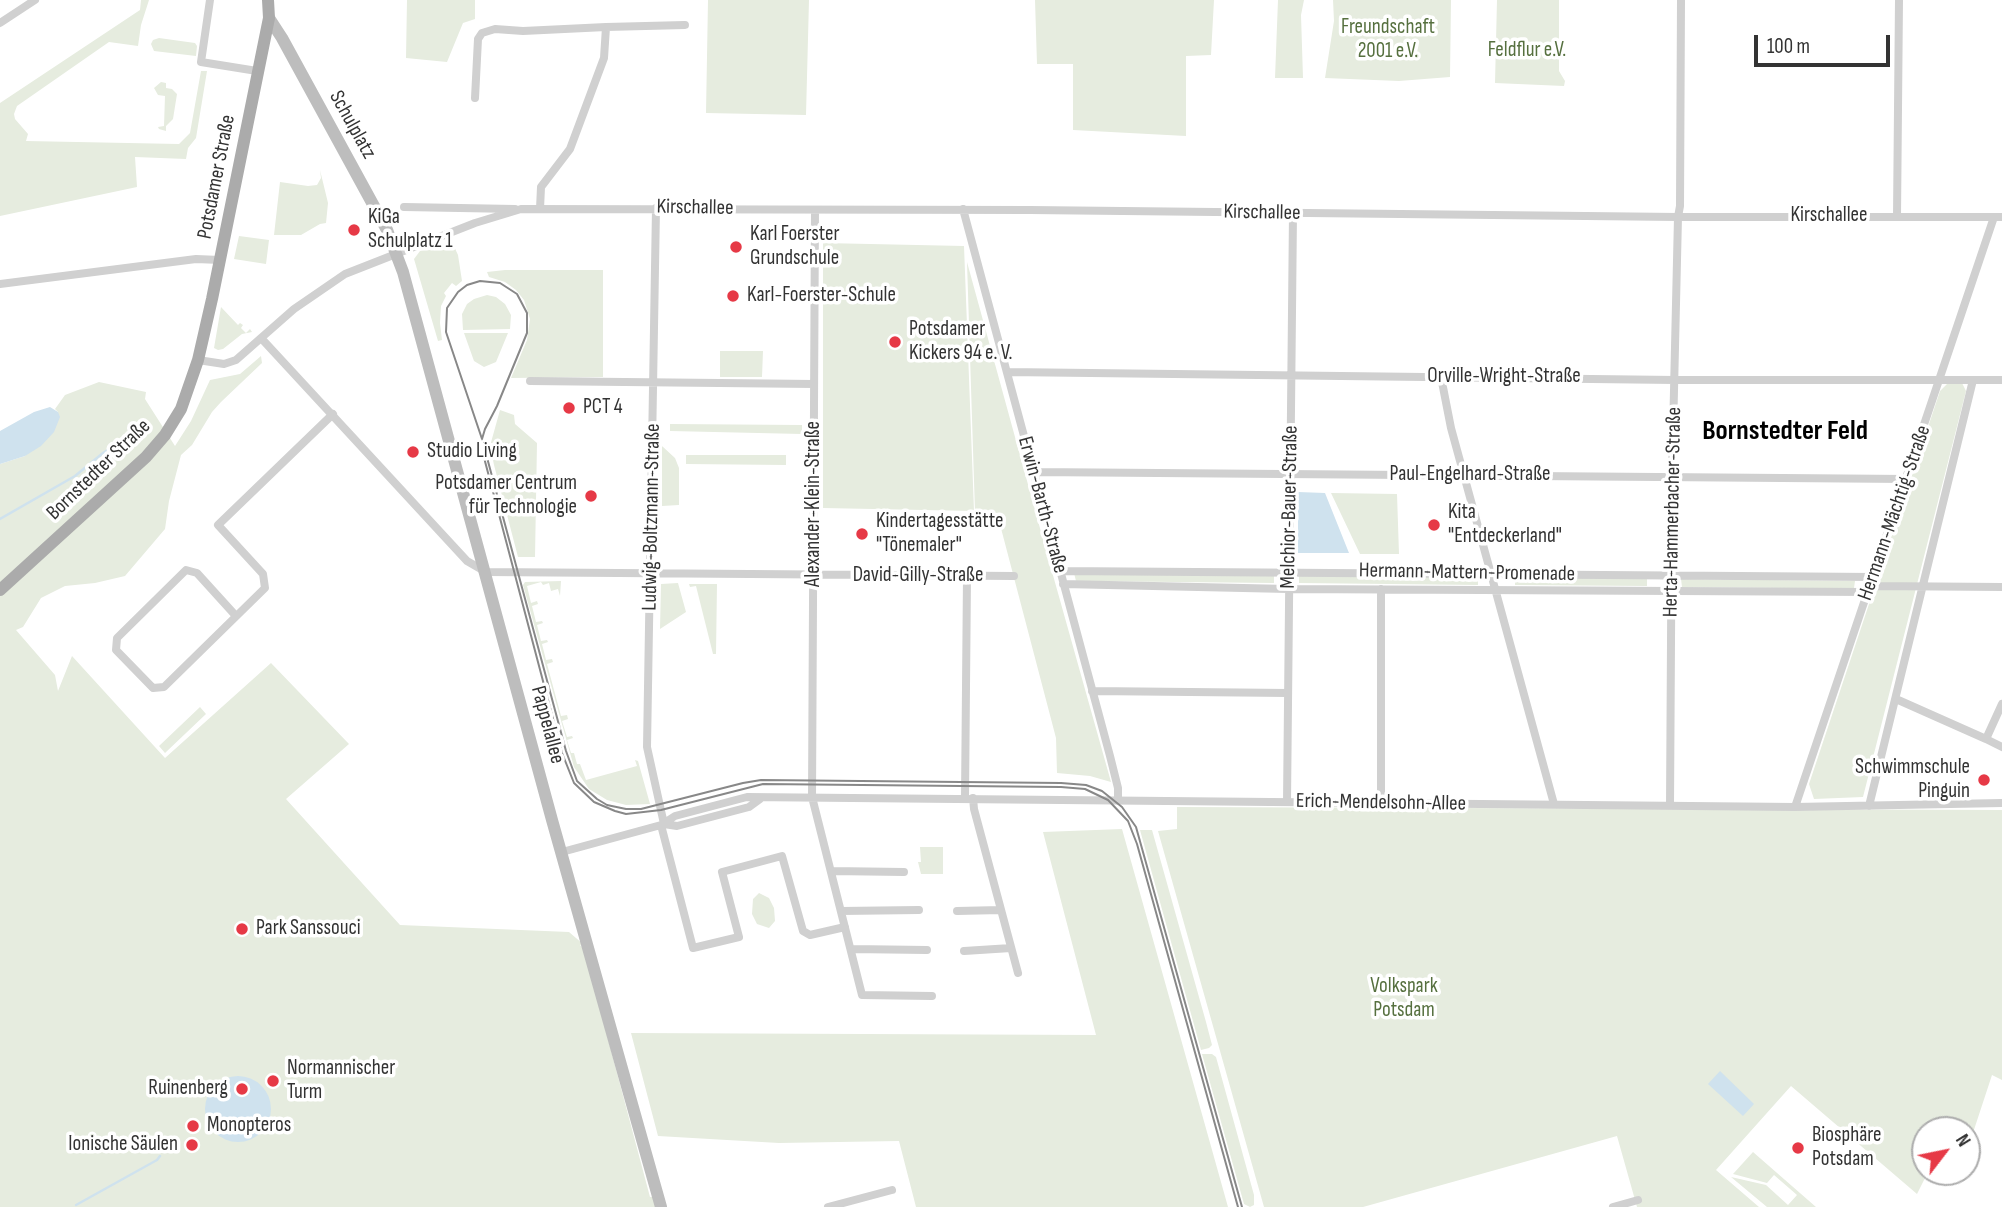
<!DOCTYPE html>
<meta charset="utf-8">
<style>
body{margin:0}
#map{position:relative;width:2002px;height:1207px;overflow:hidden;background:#fff;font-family:"Sofia Sans Condensed",sans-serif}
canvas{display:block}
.north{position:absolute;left:1911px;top:1116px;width:70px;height:70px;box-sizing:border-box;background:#fff;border:2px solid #adadad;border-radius:50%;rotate:58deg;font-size:19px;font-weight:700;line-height:28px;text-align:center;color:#333}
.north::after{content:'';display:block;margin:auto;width:24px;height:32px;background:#e63946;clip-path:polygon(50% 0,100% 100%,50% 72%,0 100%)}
.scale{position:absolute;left:1754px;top:35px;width:136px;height:32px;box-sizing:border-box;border:4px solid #333;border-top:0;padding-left:9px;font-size:21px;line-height:24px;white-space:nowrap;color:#333;-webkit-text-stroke:5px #fff;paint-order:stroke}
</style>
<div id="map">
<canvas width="2002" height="1207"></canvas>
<div class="north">N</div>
<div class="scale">100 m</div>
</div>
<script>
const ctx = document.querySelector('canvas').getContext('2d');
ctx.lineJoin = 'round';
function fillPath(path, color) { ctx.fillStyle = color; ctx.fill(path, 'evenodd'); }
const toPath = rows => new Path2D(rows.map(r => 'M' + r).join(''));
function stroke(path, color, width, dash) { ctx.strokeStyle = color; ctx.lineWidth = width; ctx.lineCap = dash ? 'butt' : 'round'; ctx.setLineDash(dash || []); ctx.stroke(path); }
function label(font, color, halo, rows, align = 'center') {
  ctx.font = font + ' "Sofia Sans Condensed",sans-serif'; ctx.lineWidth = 7; ctx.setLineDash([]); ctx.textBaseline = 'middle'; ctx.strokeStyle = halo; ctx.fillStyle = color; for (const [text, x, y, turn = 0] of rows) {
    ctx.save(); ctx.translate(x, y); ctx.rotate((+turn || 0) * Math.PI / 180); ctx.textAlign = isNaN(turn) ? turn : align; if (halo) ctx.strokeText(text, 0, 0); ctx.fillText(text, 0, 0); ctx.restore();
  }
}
fillPath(toPath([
 [141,0,149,0,141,25,138,46,109,42,17,106,14,114,15,119,28,134,26,141,179,144,190,133,201,71,207,71,196,138,188,148,186,159,135,157,137,187,0,216,0,103,140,10],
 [407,0,475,0,475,19,463,23,447,62,406,58],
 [708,0,809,0,806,115,706,113],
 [1035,0,1214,0,1211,55,1186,56,1186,136,1073,130,1073,64,1037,64],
 [1278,0,1304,0,1301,15,1303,78,1275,78],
 [1333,0,1451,0,1450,77,1399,81,1325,78,1334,21],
 [1497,0,1559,0,1559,71,1565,81,1564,86,1495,83],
 [159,38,195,43,197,46,196,56,154,51,151,44,153,40],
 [161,82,166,83,166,88,172,89,177,94,173,119,166,126,166,131,159,129,158,127,164,126,165,96,158,95,154,88],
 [320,170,328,203,326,223,320,224,301,235,274,235,280,182,308,186,317,185,321,178],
 [239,236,269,240,266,264,234,259],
 [452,242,458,255,462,281,456,286,452,283,444,293,446,296,441,306,440,323,442,340,438,341,414,259,420,251],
 [823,243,964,246,974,511,823,508],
 [967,262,1049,561,1111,782,1090,776,1057,773,1056,738,997,513,975,512],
 [505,270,603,270,603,377,511,378,527,340,530,319,524,300,516,290,505,282,489,277,487,272],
 [487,295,496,297,505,304,511,315,510,329,463,330,462,314,467,304,474,299],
 [221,307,238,325,240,323,243,325,241,328,246,333,250,329,252,332,242,334,223,349,218,350,214,348],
 [464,333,508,333,496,362,484,367,474,361],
 [720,351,763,351,762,377,720,377],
 [261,356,262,363,221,402,212,412,192,445,181,455,169,501,165,529,125,576,95,583,65,586,41,598,23,627,16,630,55,675,58,691,72,656,165,758,271,663,349,744,286,799,400,925,569,932,583,944,580,945,584,949,650,1197,658,1196,661,1207,0,1207,0,464,25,456,58,412,55,409,65,395,99,382,146,392,145,399,175,446,191,421,210,380,240,374],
 [1962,383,1966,391,1863,797,1814,799,1809,784,1940,391,1947,384],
 [500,410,514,415,515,424,537,443,535,557,518,557,494,465,490,446],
 [670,424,802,425,802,434,670,431],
 [662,446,675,458,679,468,679,505,662,506],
 [686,455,786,455,786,465,686,464],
 [1331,493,1397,494,1399,554,1360,554],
 [1074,573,1274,575,1274,583,1076,581],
 [1299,575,1478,578,1478,585,1299,583],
 [1515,577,1647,579,1647,586,1515,585],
 [1681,579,1855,581,1854,588,1787,588,1682,587],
 [561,581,560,596,558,589,551,591,549,583,543,585,541,582,527,586,531,603,537,601,538,604,532,606,536,622,542,621,543,623,537,625,541,641,547,640,548,642,542,644,546,660,552,659,553,662,547,664,561,716,567,715,568,719,562,721,567,737,572,736,573,738,567,740,571,753,574,753,577,764,580,764,586,780,637,766,635,760,638,761,650,804,626,805,607,800,589,789,574,767,523,585,525,582],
 [678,583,686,612,660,629,661,584],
 [689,584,717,584,716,654,713,654,696,586,690,587],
 [200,707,206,714,165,753,159,746],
 [1177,807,2002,810,2002,1080,1992,1075,1968,1148,1967,1130,1925,1130,1925,1172,1928,1172,1917,1194,1791,1086,1716,1170,1759,1207,1637,1207,1617,1136,1363,1207,1264,1207,1158,831,1177,829],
 [1122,829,1228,1207,916,1207,899,1141,779,1143,658,1136,631,1033,1096,1035,1043,832],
 [1140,830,1152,830,1206,1022,1212,1045,1209,1048,1201,1050],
 [920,847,943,847,943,874,921,874,918,862,921,862],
 [759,893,769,898,774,908,775,921,769,928,757,924,752,914,753,899],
 [1202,1054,1212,1054,1216,1057,1254,1195,1254,1205,1250,1207,1244,1204],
 [1753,1152,1816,1207,1767,1207,1731,1177,1766,1185,1788,1205,1797,1195,1774,1175,1767,1183,1733,1174]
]), '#e6ecdf');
fillPath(toPath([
 [50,407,58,412,60,417,54,432,41,446,25,456,0,464,0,431,34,412],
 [1298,492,1325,493,1349,553,1298,553],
 [1720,1071,1754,1104,1743,1116,1708,1084],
 '205 1109a33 33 0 1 1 66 0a33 33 0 1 1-66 0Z'
]), '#cfe2ee');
stroke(toPath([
 [0,519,75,476,103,453,120,442],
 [76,1205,157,1160,160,1156]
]), '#cfe2ee', 2.5);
stroke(toPath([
 [210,0,201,62,257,71],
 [0,23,35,0],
 [475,98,478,39,482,33,495,29,523,31,606,27],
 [404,207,515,209],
 [656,208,647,747,664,824],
 [540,209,541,187,570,149,604,58,606,27,685,25],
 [963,209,1110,756,1118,788,1118,801],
 [815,210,812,797,862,995,932,996],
 [1897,217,1899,0],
 [0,284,196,259,220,260],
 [261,338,467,561,486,572,1014,576],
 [198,360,224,364,236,360,294,309,345,274,475,223,521,209,1030,210,1678,217,2002,217],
 [1007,372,1675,380,2002,380],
 [1441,377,1451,428,1554,804],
 [530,381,814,384],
 [1033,472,1907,479],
 [1060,571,1874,577],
 [1063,584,1288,589,1869,592],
 [1871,586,2002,587],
 [236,616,197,573,186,570,117,638,116,650,153,688,164,687,265,588,263,574,218,525,333,414],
 [1092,691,1288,693],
 [1896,699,1986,739,2002,704],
 [1986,739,2002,747],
 [965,798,967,576],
 [973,798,974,809,1018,973],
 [1287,802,1293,213],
 [1381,803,1381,589],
 [1670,806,1672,477,1678,217,1680,206,1681,0],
 [1869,806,1973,380],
 [1795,807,1994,217],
 [664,824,677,826,749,807,760,799],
 [661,825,693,948,739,937,722,872,782,856,803,931,810,935,845,927],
 [562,852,661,825,675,816,747,797,1795,807,2002,803],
 [831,871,904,872],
 [841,911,919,910],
 [957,911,1001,910],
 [851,949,927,950],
 [964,951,1011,948],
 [828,1207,892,1190],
 [1613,1207,1638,1200]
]), '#d0d0d0', 8);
stroke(toPath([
 [269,18,282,38,387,230,403,272,552,820,661,1207]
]), '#bdbdbd', 12);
stroke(toPath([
 [0,590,146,457,165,435,181,409,198,360,212,299,269,18,268,0]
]), '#ababab', 12);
stroke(toPath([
 [1238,1207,1137,844,1128,821,1108,800,1085,789,1061,787,763,784,661,810,626,814,615,811,594,802,574,783,562,753,482,450,482,439,485,429,497,406,527,333,527,313,517,294,500,283,480,281,467,285,458,292,447,308,446,332,482,439,566,751,577,781,597,799,607,805,626,809,641,809,743,783,761,780,1061,783,1086,785,1102,791,1122,807,1136,827,1242,1207]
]), '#888', 2);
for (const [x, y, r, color] of [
 [354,230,7,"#e63946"],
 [736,247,7,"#e63946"],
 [733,296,7,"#e63946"],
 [895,342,7,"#e63946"],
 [569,408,7,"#e63946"],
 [413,452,7,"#e63946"],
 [591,496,7,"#e63946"],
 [1434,525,7,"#e63946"],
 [862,534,7,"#e63946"],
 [1984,780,7,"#e63946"],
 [242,929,7,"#e63946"],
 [273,1081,7,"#e63946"],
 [242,1089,7,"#e63946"],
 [193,1126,7,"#e63946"],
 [192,1145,7,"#e63946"],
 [1798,1148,7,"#e63946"]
]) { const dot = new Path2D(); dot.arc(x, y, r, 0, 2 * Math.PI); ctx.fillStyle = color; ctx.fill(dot); stroke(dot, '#fff', 2.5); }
label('21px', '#56703f', '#fff', [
 ["Freundschaft",1388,28],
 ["2001 e.V.",1388,52],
 ["Feldflur e.V.",1527,51],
 ["Volkspark",1404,987],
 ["Potsdam",1404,1011]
]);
label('21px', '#333', '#fff', [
 ["Schulplatz",352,125,61],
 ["Potsdamer Straße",217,177,-79],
 ["Kirschallee",695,208,1],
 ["Kirschallee",1262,213,1],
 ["Kirschallee",1829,216],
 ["Orville-Wright-Straße",1504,377],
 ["Bornstedter Straße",99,470,-44],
 ["Paul-Engelhard-Straße",1470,475],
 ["Alexander-Klein-Straße",814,504,-90],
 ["Erwin-Barth-Straße",1042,505,75],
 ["Melchior-Bauer-Straße",1290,507,-89],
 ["Herta-Hammerbacher-Straße",1673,512,-89],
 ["Hermann-Mächtig-Straße",1895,513,-71],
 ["Ludwig-Boltzmann-Straße",652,517,-89],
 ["Hermann-Mattern-Promenade",1467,573,1],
 ["David-Gilly-Straße",918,576],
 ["Pappelallee",547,725,75],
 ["Erich-Mendelsohn-Allee",1381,803,1]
]);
label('21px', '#333', '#fff', [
 ["KiGa",368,218],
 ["Schulplatz 1",368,242],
 ["Karl Foerster",750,235],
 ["Grundschule",750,259],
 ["Karl-Foerster-Schule",747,296],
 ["Potsdamer",909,330],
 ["Kickers 94 e. V.",909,354],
 ["PCT 4",583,408],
 ["Studio Living",427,452],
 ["Potsdamer Centrum",577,484,"right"],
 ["für Technologie",577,508,"right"],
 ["Kita",1448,513],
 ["\"Entdeckerland\"",1448,537],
 ["Kindertagesstätte",876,522],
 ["\"Tönemaler\"",876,546],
 ["Schwimmschule",1970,768,"right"],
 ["Pinguin",1970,792,"right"],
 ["Park Sanssouci",256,929],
 ["Normannischer",287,1069],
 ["Turm",287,1093],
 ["Ruinenberg",228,1089,"right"],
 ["Monopteros",207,1126],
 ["Biosphäre",1812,1136],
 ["Potsdam",1812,1160],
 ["Ionische Säulen",178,1145,"right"]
], 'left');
label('bold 28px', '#000', '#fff', [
 ["Bornstedter Feld",1785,432]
]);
</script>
